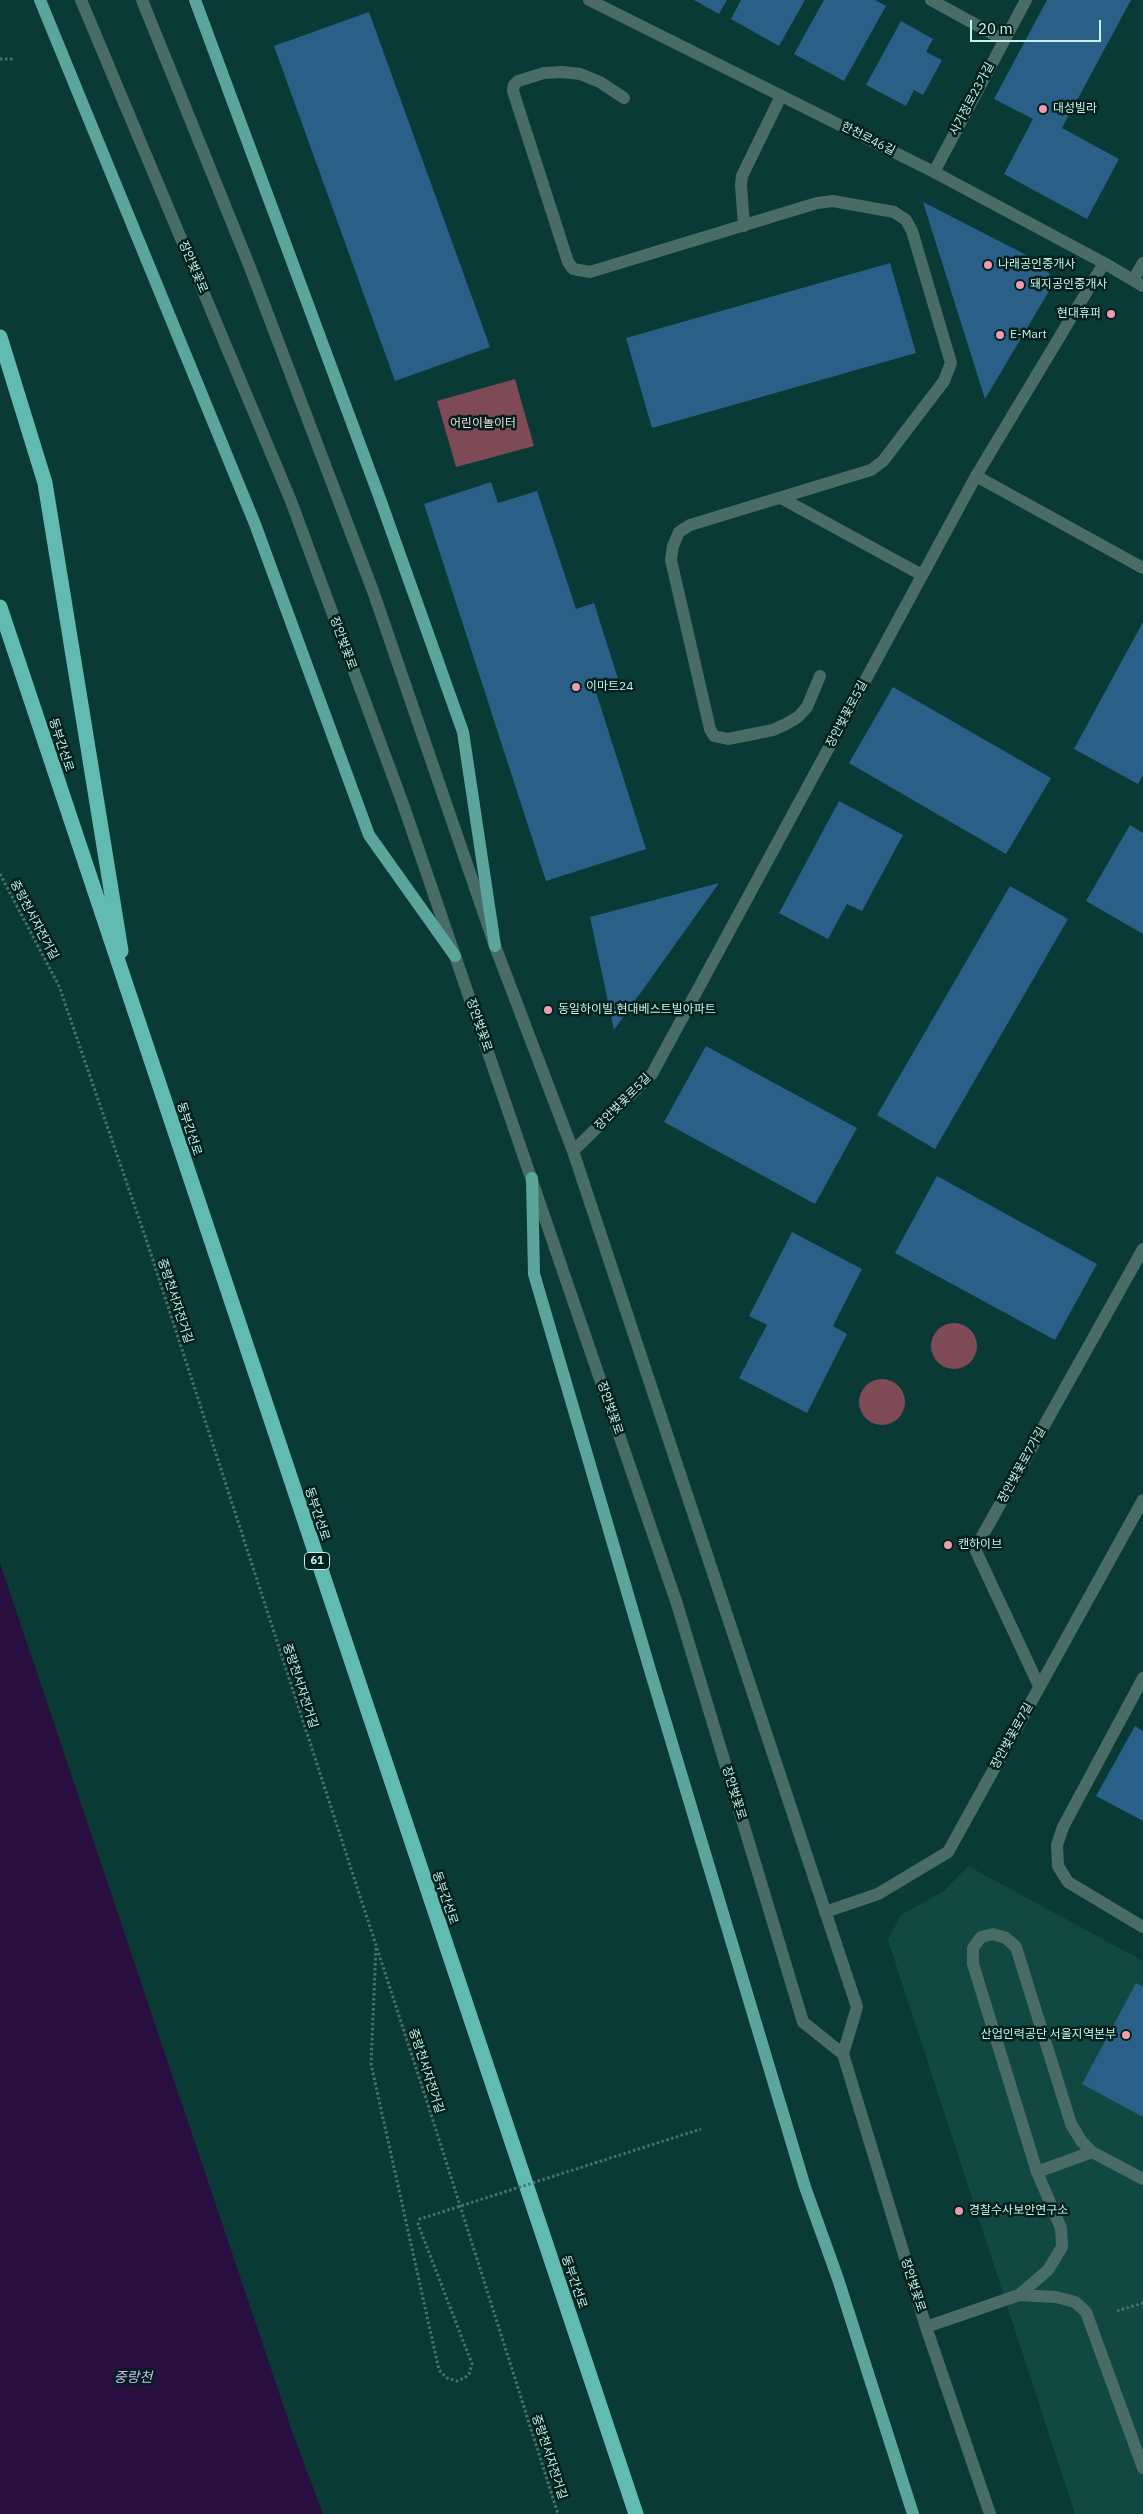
<!DOCTYPE html>
<meta charset="utf-8">
<style>
body{margin:0}
#map{position:relative;width:1143px;height:2514px;overflow:hidden;background:#0a3a35;font-family:"IBM Plex Sans",sans-serif}
canvas{display:block}
.scale{position:absolute;left:970px;top:20px;width:131px;height:22px;box-sizing:border-box;border:2px solid #c9f1eb;border-top:0;padding-left:6px;font-size:15px;line-height:18px;white-space:nowrap;color:#c9f1eb;-webkit-text-stroke:4px #00201c;paint-order:stroke}
</style>
<div id="map">
<canvas width="1143" height="2514"></canvas>
<div class="scale">20 m</div>
</div>
<script>
const ctx = document.querySelector('canvas').getContext('2d');
ctx.lineJoin = 'round';
function fillPath(path, color) { ctx.fillStyle = color; ctx.fill(path, 'evenodd'); }
const toPath = rows => new Path2D(rows.map(r => 'M' + r).join(''));
function stroke(path, color, width, dash) { ctx.strokeStyle = color; ctx.lineWidth = width; ctx.lineCap = dash ? 'butt' : 'round'; ctx.setLineDash(dash || []); ctx.stroke(path); }
function label(font, color, halo, rows, align = 'center') {
  ctx.font = font + ' "IBM Plex Sans","Noto Sans KR",sans-serif'; ctx.lineWidth = 5; ctx.setLineDash([]); ctx.textBaseline = 'middle'; ctx.strokeStyle = halo; ctx.fillStyle = color; for (const [text, x, y, turn = 0] of rows) {
    ctx.save(); ctx.translate(x, y); ctx.rotate((+turn || 0) * Math.PI / 180); ctx.textAlign = isNaN(turn) ? turn : align; if (halo) ctx.strokeText(text, 0, 0); ctx.fillText(text, 0, 0); ctx.restore();
  }
}
fillPath(toPath([
 [968,1866,1143,1961,1143,2514,1075,2514,888,1940,901,1915,944,1891]
]), '#124842');
fillPath(toPath([
 [515,379,534,446,456,467,437,401],
 '931 1346a23 23 0 1 1 46 0a23 23 0 1 1-46 0Z',
 '859 1402a23 23 0 1 1 46 0a23 23 0 1 1-46 0Z'
]), '#7d4a56');
fillPath(toPath([
 [0,1563,293,2434,323,2514,0,2514]
]), '#290f3f');
fillPath(toPath([
 [694,0,727,0,719,14],
 [741,0,805,0,779,46,731,19],
 [824,0,875,0,886,6,844,81,794,54],
 [1047,0,1131,0,1062,128,1119,159,1087,219,1004,174,1033,119,994,99],
 [369,12,490,347,395,381,274,46],
 [901,21,933,39,926,52,942,60,923,95,914,90,906,106,866,85],
 [923,202,1040,262,1055,281,985,399],
 [890,263,916,353,652,428,626,338],
 [491,482,498,503,537,491,576,609,594,603,619,682,595,689,646,849,546,881,424,504],
 [1143,622,1143,775,1138,784,1074,749],
 [893,687,1051,778,1006,854,849,763],
 [839,801,903,835,862,911,847,904,828,939,779,913],
 [1130,825,1143,833,1143,934,1086,901],
 [719,883,614,1030,590,917],
 [1010,886,1068,919,935,1149,877,1115],
 [706,1046,857,1128,815,1204,664,1122],
 [937,1176,1097,1264,1055,1340,895,1253],
 [792,1232,862,1269,833,1326,847,1334,807,1413,739,1378,767,1325,749,1316],
 [1135,1726,1143,1731,1143,1821,1096,1796],
 [1136,1983,1143,1987,1143,2117,1082,2084]
]), '#2a5f88');
stroke(toPath([
 [0,59,14,59],
 [0,874,59,986,146,1239,430,2111,558,2514],
 [1117,2311,1143,2303]
]), '#45736d', 3, [2.5, 2.5]);
stroke(toPath([
 [81,0,291,501,403,804,677,1604,803,2022,843,2054],
 [142,0,251,270,373,591,495,946,573,1151,857,2007,843,2054,926,2327,990,2514],
 [589,0,934,172,1104,263,1143,286],
 [931,0,1004,40],
 [624,98,600,82,580,74,562,72,544,73,518,81,514,85,513,91,568,262,573,269,590,272,817,203,833,201,894,212,906,220,912,231,951,363,944,381,883,461,871,470,690,525,679,532,673,546,671,560,710,729,714,736,728,739,773,730,786,724,798,717,807,707,820,676],
 [934,172,1026,0],
 [744,226,741,185,742,176,781,96],
 [1133,280,1143,263],
 [976,476,1143,568],
 [781,498,922,575],
 [573,1151,652,1074,976,476,1104,263],
 [1143,1678,1063,1827,1057,1845,1058,1866,1068,1882,1143,1927],
 [1039,1686,975,1549,1143,1249],
 [825,1912,878,1894,948,1852,1143,1500],
 [1037,2172,1092,2152],
 [1019,2295,1056,2297,1075,2302,1086,2312,1143,2468],
 [926,2327,1019,2295,1048,2270,1062,2247,1061,2228,1037,2172,973,1964,973,1948,981,1937,993,1934,1006,1938,1016,1947,1071,2124,1082,2142,1092,2152,1143,2179]
]), '#4a6c67', 12);
stroke(toPath([
 [40,0,255,524,369,835,455,956],
 [195,0,379,496,463,732,495,946],
 [532,1178,534,1274,650,1670,805,2187,838,2279,913,2514]
]), '#5ca59c', 12);
stroke(toPath([
 [0,337,45,483,121,951],
 [0,607,636,2514]
]), '#61bbb0', 15);
stroke(toPath([
 [376,1948,371,2064,439,2370,447,2378,457,2381,465,2378,469,2374,472,2364,418,2224,420,2219,701,2129]
]), '#45736d', 3, [2.5, 2.5]);
for (const [x, y, r, color] of [
 [1043,109,5,"#f29aae"],
 [988,265,5,"#f29aae"],
 [1020,285,5,"#f29aae"],
 [1111,314,5,"#f29aae"],
 [1000,335,5,"#f29aae"],
 [576,687,5,"#f29aae"],
 [548,1010,5,"#f29aae"],
 [948,1545,5,"#f29aae"],
 [1126,2035,5,"#f29aae"],
 [959,2211,5,"#f29aae"]
]) { const dot = new Path2D(); dot.arc(x, y, r, 0, 2 * Math.PI); ctx.fillStyle = color; ctx.fill(dot); stroke(dot, '#00201c', 2); }
for (const [x, y, w] of [
 [317,1561,25]
]) { const box = new Path2D(); box.roundRect(x - w / 2, y - 8.5, w, 17, 4); ctx.fillStyle = '#00201c'; ctx.fill(box); stroke(box, '#c9f1eb', 1); }
label('bold 11px', '#c9f1eb', null, [
 ["61",317,1561]
]);
label('12px', '#c9f1eb', '#00201c', [
 ["사가정로23가길",972,99,-62],
 ["한천로46길",868,139,27],
 ["장안벚꽃로",193,267,67],
 ["장안벚꽃로",343,643,70],
 ["장안벚꽃로5길",847,714,-62],
 ["동부간선로",61,745,72],
 ["중랑천서자전거길",34,920,62],
 ["장안벚꽃로",479,1025,71],
 ["장안벚꽃로5길",623,1102,-45],
 ["동부간선로",189,1129,72],
 ["중랑천서자전거길",175,1301,72],
 ["장안벚꽃로",610,1408,71],
 ["장안벚꽃로7가길",1022,1465,-61],
 ["동부간선로",317,1514,72],
 ["중랑천서자전거길",300,1686,72],
 ["장안벚꽃로7길",1012,1736,-61],
 ["장안벚꽃로",734,1793,73],
 ["동부간선로",445,1898,71],
 ["중랑천서자전거길",426,2071,72],
 ["동부간선로",574,2282,71],
 ["장안벚꽃로",913,2285,72],
 ["중랑천서자전거길",549,2457,72]
]);
label('12px', '#c9f1eb', '#00201c', [
 ["대성빌라",1053,109],
 ["나래공인중개사",998,265],
 ["돼지공인중개사",1030,285],
 ["현대휴퍼",1101,314,"right"],
 ["E-Mart",1010,335],
 ["이마트24",586,687],
 ["동일하이빌.현대베스트빌아파트",558,1010],
 ["캔하이브",958,1545],
 ["산업인력공단 서울지역본부",1116,2035,"right"],
 ["경찰수사보안연구소",969,2211]
], 'left');
label('12px', '#fdd4dc', '#00201c', [
 ["어린이놀이터",483,424]
]);
label('italic 14px', '#d2b4f5', '#00201c', [
 ["중랑천",133,2378]
]);
</script>
